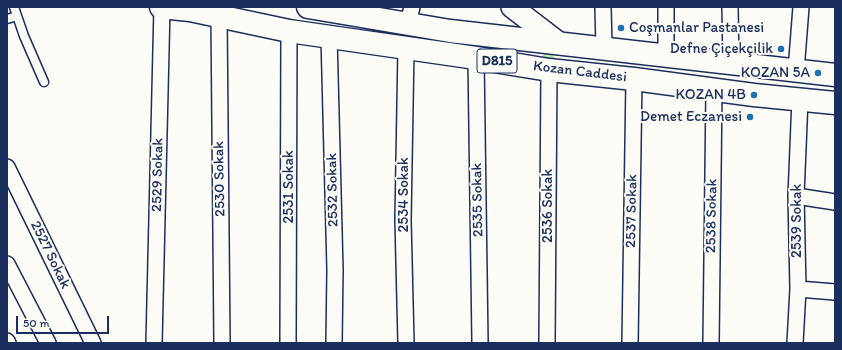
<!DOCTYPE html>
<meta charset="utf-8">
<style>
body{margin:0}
#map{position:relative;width:842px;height:350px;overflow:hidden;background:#fdfcf7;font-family:Itim,sans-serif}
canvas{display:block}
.frame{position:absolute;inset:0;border:8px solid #1b2f5e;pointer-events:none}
.scale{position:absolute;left:16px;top:316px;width:93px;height:18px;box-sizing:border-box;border:2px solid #1b2f5e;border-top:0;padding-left:5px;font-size:12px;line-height:14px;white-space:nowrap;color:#1b2f5e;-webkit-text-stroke:3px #fdfcf7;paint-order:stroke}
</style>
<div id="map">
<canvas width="842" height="350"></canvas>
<div class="frame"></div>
<div class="scale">50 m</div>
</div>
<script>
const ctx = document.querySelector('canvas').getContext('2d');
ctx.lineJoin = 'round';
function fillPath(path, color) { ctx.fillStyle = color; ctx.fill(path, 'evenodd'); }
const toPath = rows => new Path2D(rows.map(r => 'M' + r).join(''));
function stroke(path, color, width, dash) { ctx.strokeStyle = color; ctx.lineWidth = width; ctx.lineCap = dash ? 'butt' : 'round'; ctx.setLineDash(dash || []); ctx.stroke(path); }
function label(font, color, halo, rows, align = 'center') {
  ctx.font = font + ' Itim,sans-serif'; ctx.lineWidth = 4; ctx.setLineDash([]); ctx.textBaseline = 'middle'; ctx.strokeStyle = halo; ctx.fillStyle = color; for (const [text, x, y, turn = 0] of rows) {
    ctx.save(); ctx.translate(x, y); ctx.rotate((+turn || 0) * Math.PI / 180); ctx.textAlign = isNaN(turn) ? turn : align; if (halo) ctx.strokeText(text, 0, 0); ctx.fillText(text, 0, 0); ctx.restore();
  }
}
fillPath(toPath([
 [549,52,553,54,555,60,541,59,543,55,546,53]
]), '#b5e8a9');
const lane = toPath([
 [14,7,24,36,44,82],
 [7,19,17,16]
]);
const street = toPath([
 [603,7,604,48],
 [666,7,666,56],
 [730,7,731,64],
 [219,16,222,343],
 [408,23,412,7],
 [329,36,335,270,334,343],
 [406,48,403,220,406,343],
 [476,58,480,343],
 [796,71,801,7],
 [7,167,93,343],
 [796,196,835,202],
 [7,264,48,343],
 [798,289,835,292],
 [7,341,8,343],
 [154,343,162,7],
 [288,343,289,31],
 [547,343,549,70],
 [630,343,634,79],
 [711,343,714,89],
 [795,343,798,289,796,196,800,99]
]);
const secondary = toPath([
 [512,7,559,43]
]);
const highway = toPath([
 [161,7,190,10,289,31,476,58,549,70,634,79,754,95,835,103],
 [308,7,450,31,835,75]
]);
stroke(lane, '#1b2f5e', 11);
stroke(street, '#1b2f5e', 18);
stroke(secondary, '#1b2f5e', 24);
stroke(highway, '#1b2f5e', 25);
stroke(lane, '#fdfcf7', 8);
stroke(street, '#fdfcf7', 15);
stroke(secondary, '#fdfcf7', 21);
stroke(highway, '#fdfcf7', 22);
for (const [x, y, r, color] of [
 [621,28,4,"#1f6fb2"],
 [781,49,4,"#1f6fb2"],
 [818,73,4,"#1f6fb2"],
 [754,95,4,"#1f6fb2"],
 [750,117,4,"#1f6fb2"]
]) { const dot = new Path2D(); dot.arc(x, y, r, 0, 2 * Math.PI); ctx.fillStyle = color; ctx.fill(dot); stroke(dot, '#fdfcf7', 1.5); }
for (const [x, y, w] of [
 [497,61,40]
]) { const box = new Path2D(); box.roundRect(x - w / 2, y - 12, w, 24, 3); ctx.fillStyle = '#fdfcf7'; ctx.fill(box); stroke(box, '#1b2f5e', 1); }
label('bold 14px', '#1b2f5e', null, [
 ["D815",497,61]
]);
label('15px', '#1b2f5e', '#fdfcf7', [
 ["Coşmanlar Pastanesi",629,28,"left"],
 ["Defne Çiçekçilik",773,49],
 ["KOZAN 5A",810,73],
 ["KOZAN 4B",746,95],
 ["Demet Eczanesi",742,117]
], 'right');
label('15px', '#1b2f5e', '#fdfcf7', [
 ["Kozan Caddesi",580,72,7],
 ["2529 Sokak",158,175,-89],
 ["2530 Sokak",220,179,-91],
 ["2531 Sokak",289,187,-90],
 ["2532 Sokak",333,190,-91],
 ["2534 Sokak",404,195,-90],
 ["2535 Sokak",478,200,-91],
 ["2536 Sokak",548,206,-90],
 ["2537 Sokak",632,211,-89],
 ["2538 Sokak",712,216,-89],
 ["2539 Sokak",797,221,-90],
 ["2527 Sokak",50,255,64]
]);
</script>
